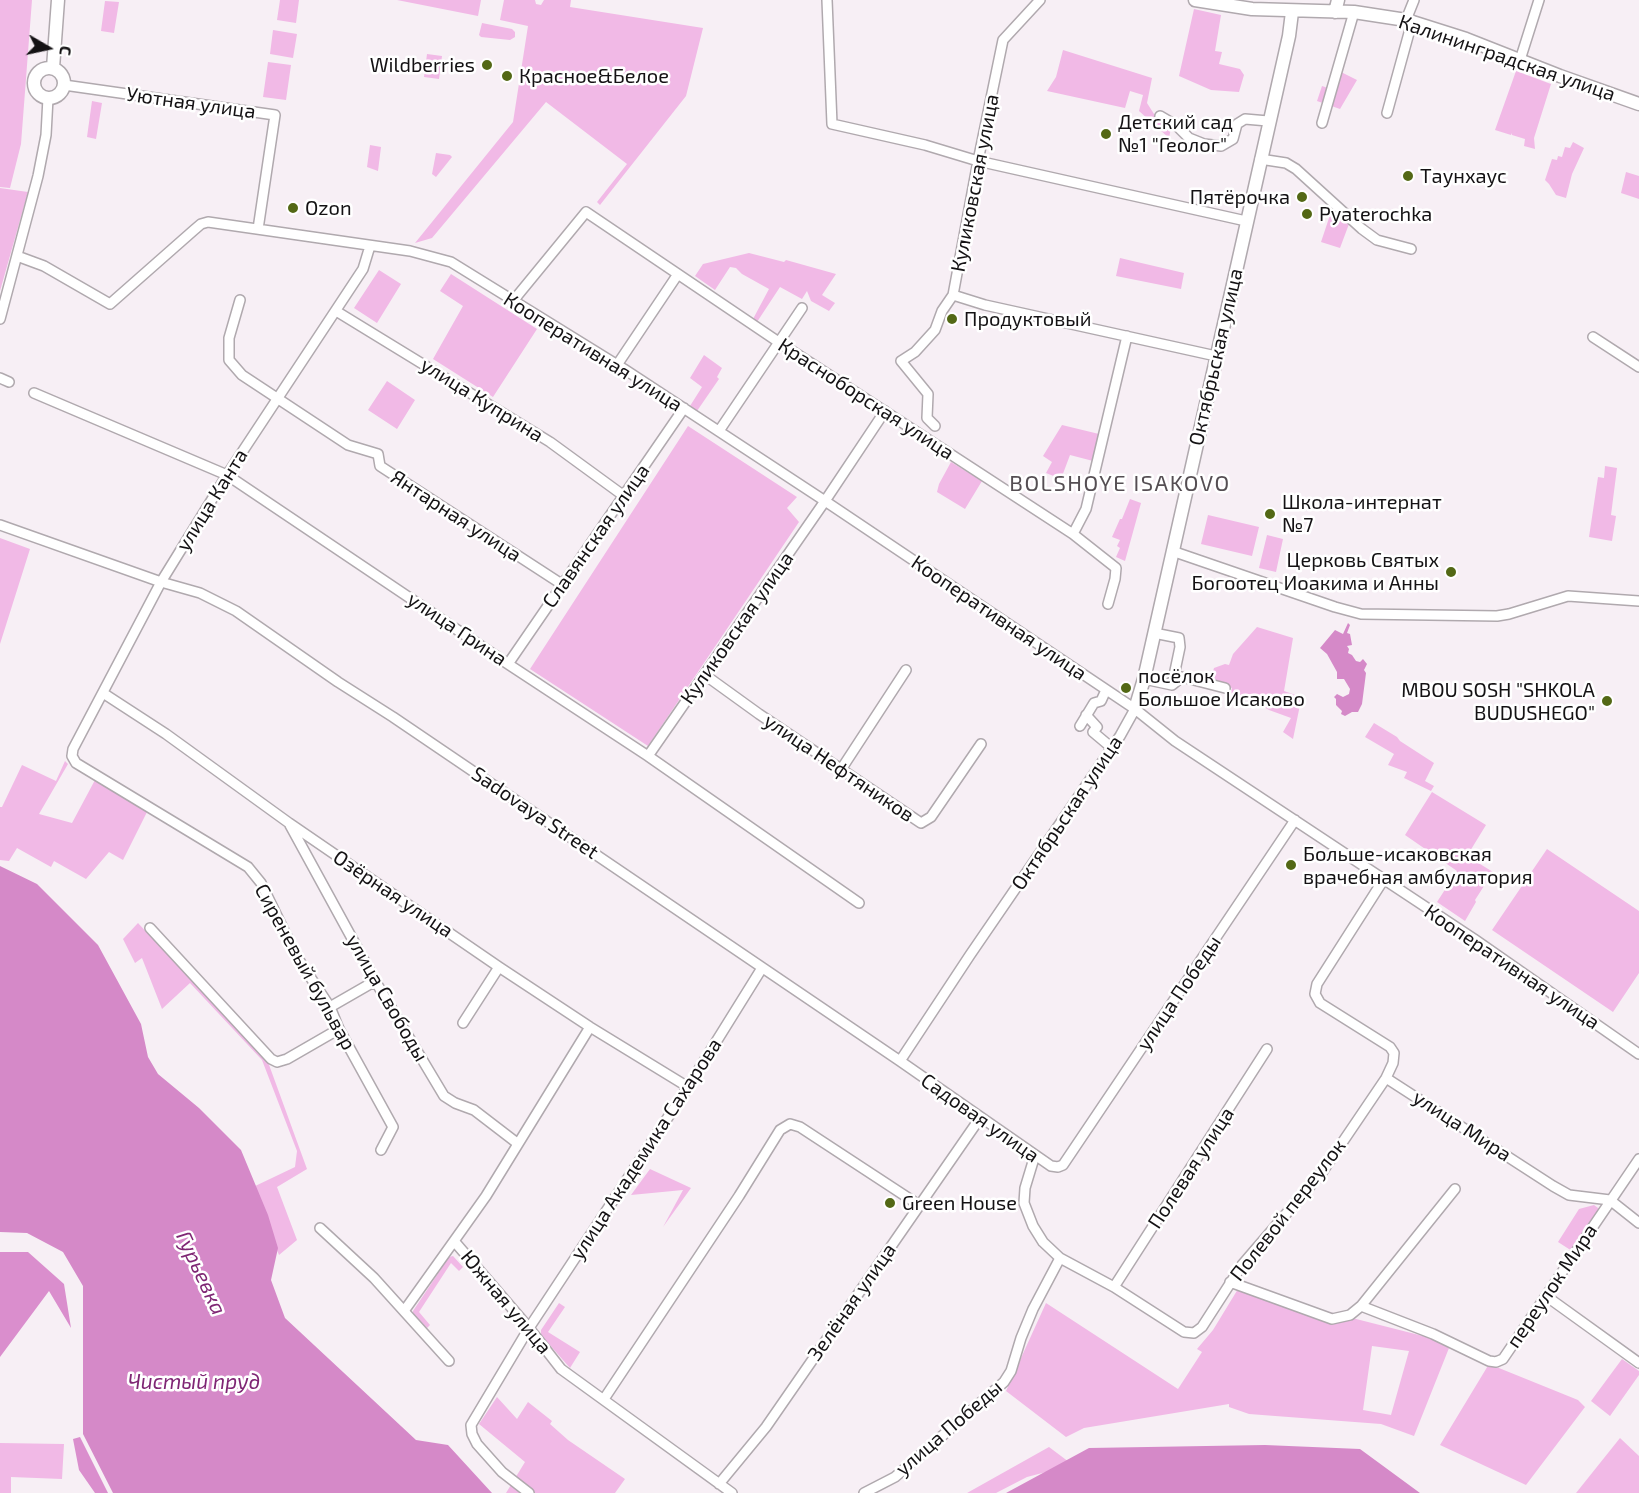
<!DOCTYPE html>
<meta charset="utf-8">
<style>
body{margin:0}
#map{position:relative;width:1639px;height:1493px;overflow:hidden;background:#f7eff5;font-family:"Exo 2",sans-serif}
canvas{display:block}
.north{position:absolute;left:18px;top:18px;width:60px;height:60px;-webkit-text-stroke:4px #fff;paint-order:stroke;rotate:99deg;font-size:16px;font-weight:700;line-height:24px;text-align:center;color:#141214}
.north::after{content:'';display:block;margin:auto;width:21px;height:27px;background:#141214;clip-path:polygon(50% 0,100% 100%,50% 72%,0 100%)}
</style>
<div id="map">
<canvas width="1639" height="1493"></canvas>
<div class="north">С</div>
</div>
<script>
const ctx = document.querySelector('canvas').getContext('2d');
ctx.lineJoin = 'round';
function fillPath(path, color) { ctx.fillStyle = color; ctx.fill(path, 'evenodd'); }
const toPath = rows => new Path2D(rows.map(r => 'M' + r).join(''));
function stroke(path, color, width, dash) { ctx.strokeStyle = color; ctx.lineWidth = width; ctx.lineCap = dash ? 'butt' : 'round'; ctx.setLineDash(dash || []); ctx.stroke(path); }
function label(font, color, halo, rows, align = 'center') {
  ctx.font = font + ' "Exo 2",sans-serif'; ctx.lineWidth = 5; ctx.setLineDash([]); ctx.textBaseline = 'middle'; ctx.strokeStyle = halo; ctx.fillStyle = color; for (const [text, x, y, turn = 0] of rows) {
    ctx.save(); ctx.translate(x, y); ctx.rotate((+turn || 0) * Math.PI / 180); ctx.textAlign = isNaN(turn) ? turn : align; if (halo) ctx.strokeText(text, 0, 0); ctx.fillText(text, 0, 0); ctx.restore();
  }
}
fillPath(toPath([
 [0,0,32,0,21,144,10,188,0,187],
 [280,0,299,0,296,23,277,20],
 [397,0,481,0,478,16],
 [504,0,535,0,536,4,541,5,544,0,571,0,570,7,703,28,686,96,600,205,597,202,627,164,546,102,432,238,415,243,513,122,528,26,500,20],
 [105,1,119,2,114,33,101,31],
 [1194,9,1221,15,1215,51,1222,52,1219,64,1240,69,1244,75,1239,92,1211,90,1179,76],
 [482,23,512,29,515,32,515,37,510,40,481,37,479,35],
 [273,30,297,34,293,58,270,54],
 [1063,50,1152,78,1147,103,1154,114,1171,128,1169,138,1139,111,1143,95,1130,91,1125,108,1047,91,1056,77],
 [427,54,442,56,439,79,424,77],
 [268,62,291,65,286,100,263,97],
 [1339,71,1357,80,1340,109,1317,101,1322,86,1328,88],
 [1516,71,1551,84,1534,138,1535,149,1524,146,1525,139,1512,135,1512,133,1511,135,1495,130],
 [92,101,102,103,96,139,87,137],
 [1573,142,1584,148,1572,174,1566,198,1556,195,1549,184,1545,180,1552,159,1557,160,1558,156,1562,157,1565,147,1570,148],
 [370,145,381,147,378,171,367,167],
 [436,153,450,155,452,157,436,177,432,174],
 [1626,172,1639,176,1639,199,1621,193],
 [0,188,28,192,0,291],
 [1332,209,1349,224,1340,248,1321,242],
 [749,253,784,262,786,260,836,274,822,295,835,303,829,311,811,301,807,291,802,299,780,287,757,322,753,319,769,289,742,274,736,268,730,267,715,290,695,276,703,264],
 [1120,258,1184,273,1181,289,1116,276],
 [379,270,401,284,377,323,354,308],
 [451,274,537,329,493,397,433,359,463,306,440,291],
 [704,355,722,368,717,377,719,379,697,411,690,406,702,387,690,378],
 [387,381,415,400,397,429,368,410],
 [1062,425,1099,434,1093,461,1070,455,1061,479,1046,473,1052,462,1043,456],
 [688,426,797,497,787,508,799,522,648,746,530,669],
 [951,462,982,481,965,509,937,492,939,484],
 [1605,466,1617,468,1611,515,1616,516,1612,541,1589,537,1598,477,1604,478],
 [1130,499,1141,503,1125,561,1116,557,1120,548,1117,546,1120,540,1112,537,1120,519,1122,519],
 [1208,515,1259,527,1252,556,1201,544],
 [1267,535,1283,539,1276,572,1259,568],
 [0,538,30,549,0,644],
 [1257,627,1293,638,1284,691,1304,698,1300,705,1293,739,1283,732,1291,718,1269,710,1257,703,1231,693,1232,688,1210,682,1214,668,1225,664,1229,665,1233,654],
 [1374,723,1397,737,1400,741,1434,763,1425,781,1434,786,1431,791,1404,778,1407,772,1388,765,1394,754,1365,737],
 [65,761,68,764,39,814,72,823,95,780,147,812,123,860,109,852,86,879,54,861,51,867,17,848,9,861,0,860,0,807,2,807,22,765,56,781],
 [1432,792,1486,825,1467,856,1493,872,1475,900,1476,902,1465,921,1437,902,1457,871,1405,835],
 [1547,849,1639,911,1639,973,1613,1012,1492,930],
 [138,923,268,1062,307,1169,277,1187,297,1240,279,1255,251,1188,295,1167,297,1151,262,1060,190,983,162,1009,142,958,135,963,123,939],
 [650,1169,691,1188,663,1227,683,1190,631,1195],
 [1594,1205,1602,1211,1572,1251,1558,1242,1579,1209],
 [453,1256,463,1267,459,1271,451,1263,419,1312,430,1325,427,1328,413,1314,413,1311,449,1257],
 [1238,1289,1427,1337,1449,1348,1414,1436,1381,1424,1249,1414,1229,1407,1229,1404,1084,1428,1066,1437,1006,1391,1046,1303,1178,1389,1202,1352,1197,1349,1213,1330],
 [1372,1346,1409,1351,1391,1415,1363,1410],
 [559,1303,565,1307,548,1332,580,1352,570,1368,541,1335,541,1330],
 [1622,1359,1639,1371,1639,1375,1610,1416,1591,1401],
 [1489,1364,1578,1400,1585,1407,1526,1485,1440,1445],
 [497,1397,517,1419,528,1402,552,1421,550,1424,568,1440,625,1479,615,1493,506,1493,525,1462,479,1424],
 [1620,1438,1639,1456,1639,1493,1576,1493],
 [0,1443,64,1444,62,1479,11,1477,11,1493,0,1493],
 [1049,1447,1073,1465,1027,1477,996,1493,967,1493]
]), '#f1b9e6');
fillPath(toPath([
 [0,1252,28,1252,64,1284,71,1328,49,1291,0,1357],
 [80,1437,108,1493,95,1493,79,1470,73,1439]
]), '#da8ecd');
fillPath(toPath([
 [1348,623,1350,625,1347,633,1350,634,1352,645,1347,646,1349,649,1348,653,1352,655,1356,661,1360,662,1363,659,1367,664,1364,670,1366,673,1362,704,1358,712,1352,712,1345,716,1341,714,1342,711,1336,705,1336,699,1334,697,1337,694,1343,697,1349,694,1350,689,1344,679,1337,679,1337,672,1327,654,1320,648,1335,630,1343,634],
 [0,866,37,884,98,945,141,1024,148,1057,158,1074,199,1108,241,1150,268,1215,278,1248,271,1280,285,1318,416,1440,448,1445,492,1493,113,1493,83,1434,83,1286,63,1252,27,1233,0,1232],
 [1265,1445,1360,1449,1420,1493,1006,1493,1089,1448]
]), '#d589c8');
const minor = toPath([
 [827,0,832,124,925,145,978,161,1246,221],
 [1406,20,1414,0],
 [1520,60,1539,0],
 [64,85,275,115,258,229],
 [1387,113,1412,22],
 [1160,116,1177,126,1189,138,1204,144,1221,146,1233,139,1237,124,1245,119,1268,121],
 [1322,123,1354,12],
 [1260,159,1286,163,1296,169,1362,229,1377,240,1411,249],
 [370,246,363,269,227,475,161,582,73,749,72,756,76,763,248,867,261,883,297,957,330,1007,339,1029,393,1127,381,1150],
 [17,256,44,266,110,304,194,230,201,224,208,222,410,251,451,262,624,369,825,501,1135,709,1175,741,1474,939,1639,1054],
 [953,295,985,305,1216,356],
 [240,300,229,338,229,360,242,375,348,445,378,454,380,466,563,585],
 [513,301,586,212,780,343,1073,534,1116,568,1115,579,1108,604],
 [336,311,550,442,624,496],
 [0,319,38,176,46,135,48,98],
 [1593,337,1639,367],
 [617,365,678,274],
 [0,378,9,382],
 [34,393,227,475,508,664,648,756,859,903],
 [935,426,927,418,928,394,901,361,915,352,935,330,942,311,953,295,978,161,1003,40,1040,0],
 [719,431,802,308],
 [0,525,161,582,200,593,236,611,338,682,393,717,900,1061,1051,1166,1058,1167,1063,1165,1295,820],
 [1073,534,1086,509,1127,336],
 [1172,551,1335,607,1361,614,1497,616,1509,614,1568,596,1639,601],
 [508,664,684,408],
 [705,675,759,714,921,823,931,817,981,744],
 [1144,679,1172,685,1180,647,1179,638,1154,633],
 [1172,685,1182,677,1225,688],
 [103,693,166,734,289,823,499,967,590,1027,688,1087],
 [1086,715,1097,727,1093,732,1112,748],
 [1080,726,1094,703,1101,701,1106,690],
 [648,756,825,501,885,411],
 [842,768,906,670],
 [290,825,377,984,444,1096,455,1103,474,1110,517,1143],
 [150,928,271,1059,277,1062,287,1059,339,1029],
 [330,1007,370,984,377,984],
 [463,1023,499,967],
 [590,1027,486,1196,454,1241,529,1328,561,1369,732,1493],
 [900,1061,970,955,1120,736,1135,709],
 [1386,1078,1553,1186,1569,1195,1610,1200,1639,1223],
 [320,1228,374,1278,449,1361],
 [1060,1258,1114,1287,1184,1332,1194,1333,1202,1327,1242,1265,1323,1171,1386,1078,1393,1063,1394,1053,1390,1047,1320,1003,1315,994,1317,984,1384,879],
 [1230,1282,1332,1319,1350,1315,1361,1306,1455,1189],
 [1114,1287,1267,1049],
 [1546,1296,1639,1363],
 [1361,1306,1433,1334,1489,1361,1496,1362,1503,1359,1639,1159],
 [404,1311,454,1241],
 [604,1399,739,1196,780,1130,790,1124,800,1127,919,1205],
 [719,1484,766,1427,980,1118],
 [529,1493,502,1472,477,1444,472,1434,471,1425,529,1328,688,1087,762,968],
 [864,1493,895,1477,1004,1382,1011,1371,1021,1338,1033,1309,1060,1258,1043,1242,1033,1226,1024,1203,1025,1188,1035,1155]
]);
const tertiary = toPath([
 [1195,0,1252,9,1354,12,1406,20,1466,39,1560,76,1639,104],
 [1335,12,1338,0],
 [53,68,58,0],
 '34 83a15 15 0 1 1 30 0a15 15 0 1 1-30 0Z',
 [1135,709,1144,679,1289,36,1292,12]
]);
stroke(minor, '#b0a9ae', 12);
stroke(tertiary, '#b0a9ae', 15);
stroke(minor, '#fff', 9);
stroke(tertiary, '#fff', 12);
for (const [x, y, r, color] of [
 [487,65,6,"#536815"],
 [507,76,6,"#536815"],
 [1106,134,6,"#536815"],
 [1408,176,6,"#536815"],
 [1302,197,6,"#536815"],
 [293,208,6,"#536815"],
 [1307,214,6,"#536815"],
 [952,319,6,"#536815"],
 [1270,514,6,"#536815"],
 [1451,572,6,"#536815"],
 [1126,688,6,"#536815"],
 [1607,701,6,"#536815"],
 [1291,865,6,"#536815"],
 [890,1203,6,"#536815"]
]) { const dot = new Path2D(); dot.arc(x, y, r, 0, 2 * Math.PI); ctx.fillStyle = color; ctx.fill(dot); stroke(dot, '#fff', 2); }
label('20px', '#141214', '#fff', [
 ["Калининградская улица",1507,58,19],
 ["Уютная улица",191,103,8],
 ["Куликовская улица",975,183,-79],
 ["Кооперативная улица",593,352,32],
 ["Октябрьская улица",1216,357,-77],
 ["Красноборская улица",866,399,33],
 ["улица Куприна",482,400,32],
 ["улица Канта",212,500,-58],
 ["Янтарная улица",456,516,33],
 ["Славянская улица",596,536,-55],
 ["Кооперативная улица",999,618,34],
 ["Куликовская улица",737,628,-55],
 ["улица Грина",457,629,34],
 ["улица Нефтяников",839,768,34],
 ["Sadovaya Street",535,813,34],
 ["Октябрьская улица",1067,813,-56],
 ["Озёрная улица",393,894,34],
 ["Сиреневый бульвар",305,967,61],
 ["Кооперативная улица",1512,967,34],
 ["улица Победы",1179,993,-56],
 ["улица Свободы",387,998,60],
 ["Садовая улица",980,1118,35],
 ["улица Мира",1462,1126,33],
 ["улица Академика Сахарова",646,1149,-57],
 ["Полевая улица",1191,1168,-57],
 ["Полевой переулок",1288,1210,-52],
 ["переулок Мира",1552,1286,-56],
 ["Южная улица",506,1302,50],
 ["Зелёная улица",852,1302,-55],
 ["улица Победы",949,1428,-41]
]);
label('20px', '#141214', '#fff', [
 ["Wildberries",475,65,"right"],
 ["Красное&Белое",519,76],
 ["Детский сад",1118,122],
 ["№1 \"Геолог\"",1118,145],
 ["Таунхаус",1420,176],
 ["Пятёрочка",1290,197,"right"],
 ["Ozon",305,208],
 ["Pyaterochka",1319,214],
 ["Продуктовый",964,319],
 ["Школа-интернат",1282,502],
 ["№7",1282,525],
 ["Церковь Святых",1439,560,"right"],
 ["Богоотец Иоакима и Анны",1439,583,"right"],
 ["посёлок",1138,676],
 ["Большое Исаково",1138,699],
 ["MBOU SOSH \"SHKOLA",1595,690,"right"],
 ["BUDUSHEGO\"",1595,713,"right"],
 ["Больше-исаковская",1303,854],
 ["врачебная амбулатория",1303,877],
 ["Green House",902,1203]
], 'left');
label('italic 21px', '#7f2674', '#fff', [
 ["Гурьевка",201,1273,65],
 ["Чистый пруд",194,1382]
]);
ctx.letterSpacing = '1.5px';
label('22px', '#554e53', '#fff', [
 ["BOLSHOYE ISAKOVO",1120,484]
]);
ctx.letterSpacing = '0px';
</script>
